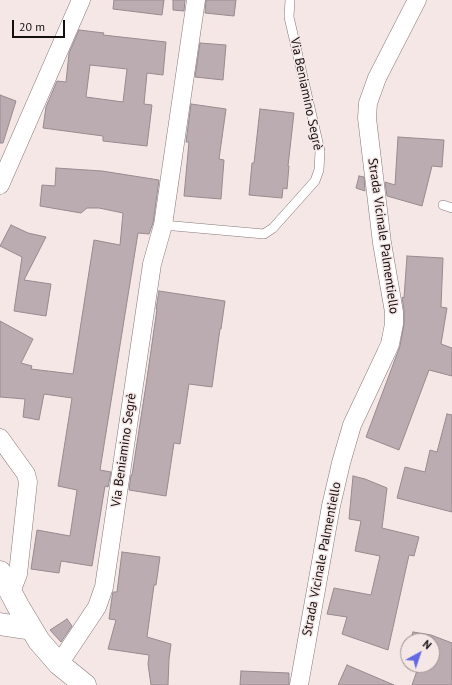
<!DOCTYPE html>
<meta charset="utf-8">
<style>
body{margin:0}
#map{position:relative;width:452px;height:685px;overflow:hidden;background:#f6e7e7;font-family:"PT Sans",sans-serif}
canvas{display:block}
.north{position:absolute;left:400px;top:633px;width:40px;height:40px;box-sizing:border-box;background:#f6e7e7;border:1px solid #9c9191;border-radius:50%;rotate:40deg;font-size:11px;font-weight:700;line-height:16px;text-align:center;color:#140f0f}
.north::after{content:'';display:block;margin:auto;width:14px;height:18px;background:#6269e1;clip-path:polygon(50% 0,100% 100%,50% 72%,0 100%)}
.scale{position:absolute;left:12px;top:20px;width:53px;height:18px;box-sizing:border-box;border:2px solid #140f0f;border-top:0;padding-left:5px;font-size:12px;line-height:14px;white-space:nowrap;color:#140f0f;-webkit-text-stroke:3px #f6e7e7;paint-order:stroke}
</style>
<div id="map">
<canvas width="452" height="685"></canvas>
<div class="north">N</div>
<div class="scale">20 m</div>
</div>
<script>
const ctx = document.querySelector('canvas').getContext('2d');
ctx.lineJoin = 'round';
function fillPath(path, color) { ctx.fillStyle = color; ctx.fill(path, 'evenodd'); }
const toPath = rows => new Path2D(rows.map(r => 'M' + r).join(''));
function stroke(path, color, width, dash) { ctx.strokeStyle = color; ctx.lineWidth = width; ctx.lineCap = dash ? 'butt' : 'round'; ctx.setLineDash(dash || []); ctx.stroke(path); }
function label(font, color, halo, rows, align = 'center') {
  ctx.font = font + ' "PT Sans",sans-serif'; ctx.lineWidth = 3; ctx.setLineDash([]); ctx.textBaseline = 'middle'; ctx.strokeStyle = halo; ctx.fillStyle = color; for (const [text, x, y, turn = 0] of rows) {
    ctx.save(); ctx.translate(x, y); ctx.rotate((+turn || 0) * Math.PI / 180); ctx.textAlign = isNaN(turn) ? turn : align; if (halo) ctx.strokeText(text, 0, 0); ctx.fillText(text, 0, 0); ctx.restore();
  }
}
const building = toPath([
 [114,0,164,0,162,15,113,9,114,0],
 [173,0,185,0,184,11,173,10,173,0],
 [206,0,236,0,234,16,205,13,206,0],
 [79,30,104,33,103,35,166,42,163,75,147,73,144,104,152,105,147,146,103,141,103,136,43,128,46,107,57,81,66,82,69,53,79,30],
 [90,65,127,69,123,102,86,97,90,65],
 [200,43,226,45,223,80,195,77,200,43],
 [0,95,16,101,3,143,0,143,0,95],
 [191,104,226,109,219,159,224,160,221,199,184,196,189,142,186,142,191,104],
 [260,109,294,113,288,166,289,166,287,189,283,188,282,198,249,195,252,163,254,163,260,109],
 [398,137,444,140,442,167,432,166,422,206,387,196,385,182,395,185,398,137],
 [56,168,102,171,159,180,153,223,149,234,138,233,100,470,111,472,108,487,105,486,92,566,61,561,59,573,31,569,37,530,70,536,77,490,58,486,72,398,44,394,39,420,23,417,25,399,0,397,0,321,33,339,21,363,32,366,31,369,73,374,94,240,120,245,123,213,99,208,87,208,81,213,40,206,42,185,55,186,56,168],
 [359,176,364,177,365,191,356,188,359,176],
 [11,225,28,233,46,237,24,280,51,284,46,316,14,311,22,257,0,246,11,225],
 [407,256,443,258,441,307,447,308,441,344,452,348,452,376,429,370,399,450,366,437,400,346,404,324,404,310,402,297,404,298,407,256],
 [159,291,225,301,221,329,220,329,212,387,189,384,180,444,174,443,166,496,129,490,131,475,132,475,146,385,157,309,156,309,159,291],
 [447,414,452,415,452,512,397,498,405,467,425,472,430,450,437,452,447,414],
 [353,476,365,479,387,488,382,528,419,537,414,556,409,555,388,650,342,634,347,617,327,614,334,588,371,595,380,556,355,551,361,521,349,519,353,476],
 [122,552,160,557,156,585,154,585,147,637,171,644,169,659,168,685,151,685,148,664,149,655,108,649,116,620,109,619,112,597,113,592,117,592,122,552],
 [67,619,72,626,61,642,50,630,67,619],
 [413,632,431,635,452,643,452,685,412,685,419,665,432,665,432,641,410,641,413,632],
 [347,665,394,685,338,685,347,665],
 [241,671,289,673,289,685,240,685,241,671]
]);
fillPath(building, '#baacb0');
stroke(building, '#978b8f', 1);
const service = toPath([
 [443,205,452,208],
 [163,225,264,234,273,228,315,181,319,170,320,151,289,17,290,0]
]);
const minor = toPath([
 [0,185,81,0],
 [0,438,26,474,28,482,18,574,11,592],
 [59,664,97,607,104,587,152,264,163,225,196,0],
 [299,685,331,506,341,463,352,425,386,353,390,344,394,324,394,312,382,243,367,118,368,103,377,78,417,0]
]);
const tertiary = toPath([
 [0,572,18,606,39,641,59,664,85,685],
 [0,624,32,629]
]);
stroke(service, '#867979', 10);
stroke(minor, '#867979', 19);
stroke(tertiary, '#867979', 23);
stroke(service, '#fff', 9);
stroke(minor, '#fff', 18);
stroke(tertiary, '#fff', 22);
label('13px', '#140f0f', '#f6e7e7', [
 ["Via Beniamino Segrè",306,94,78],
 ["Strada Vicinale Palmentiello",383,236,82],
 ["Via Beniamino Segrè",124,450,-82],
 ["Strada Vicinale Palmentiello",322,559,-79]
]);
</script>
